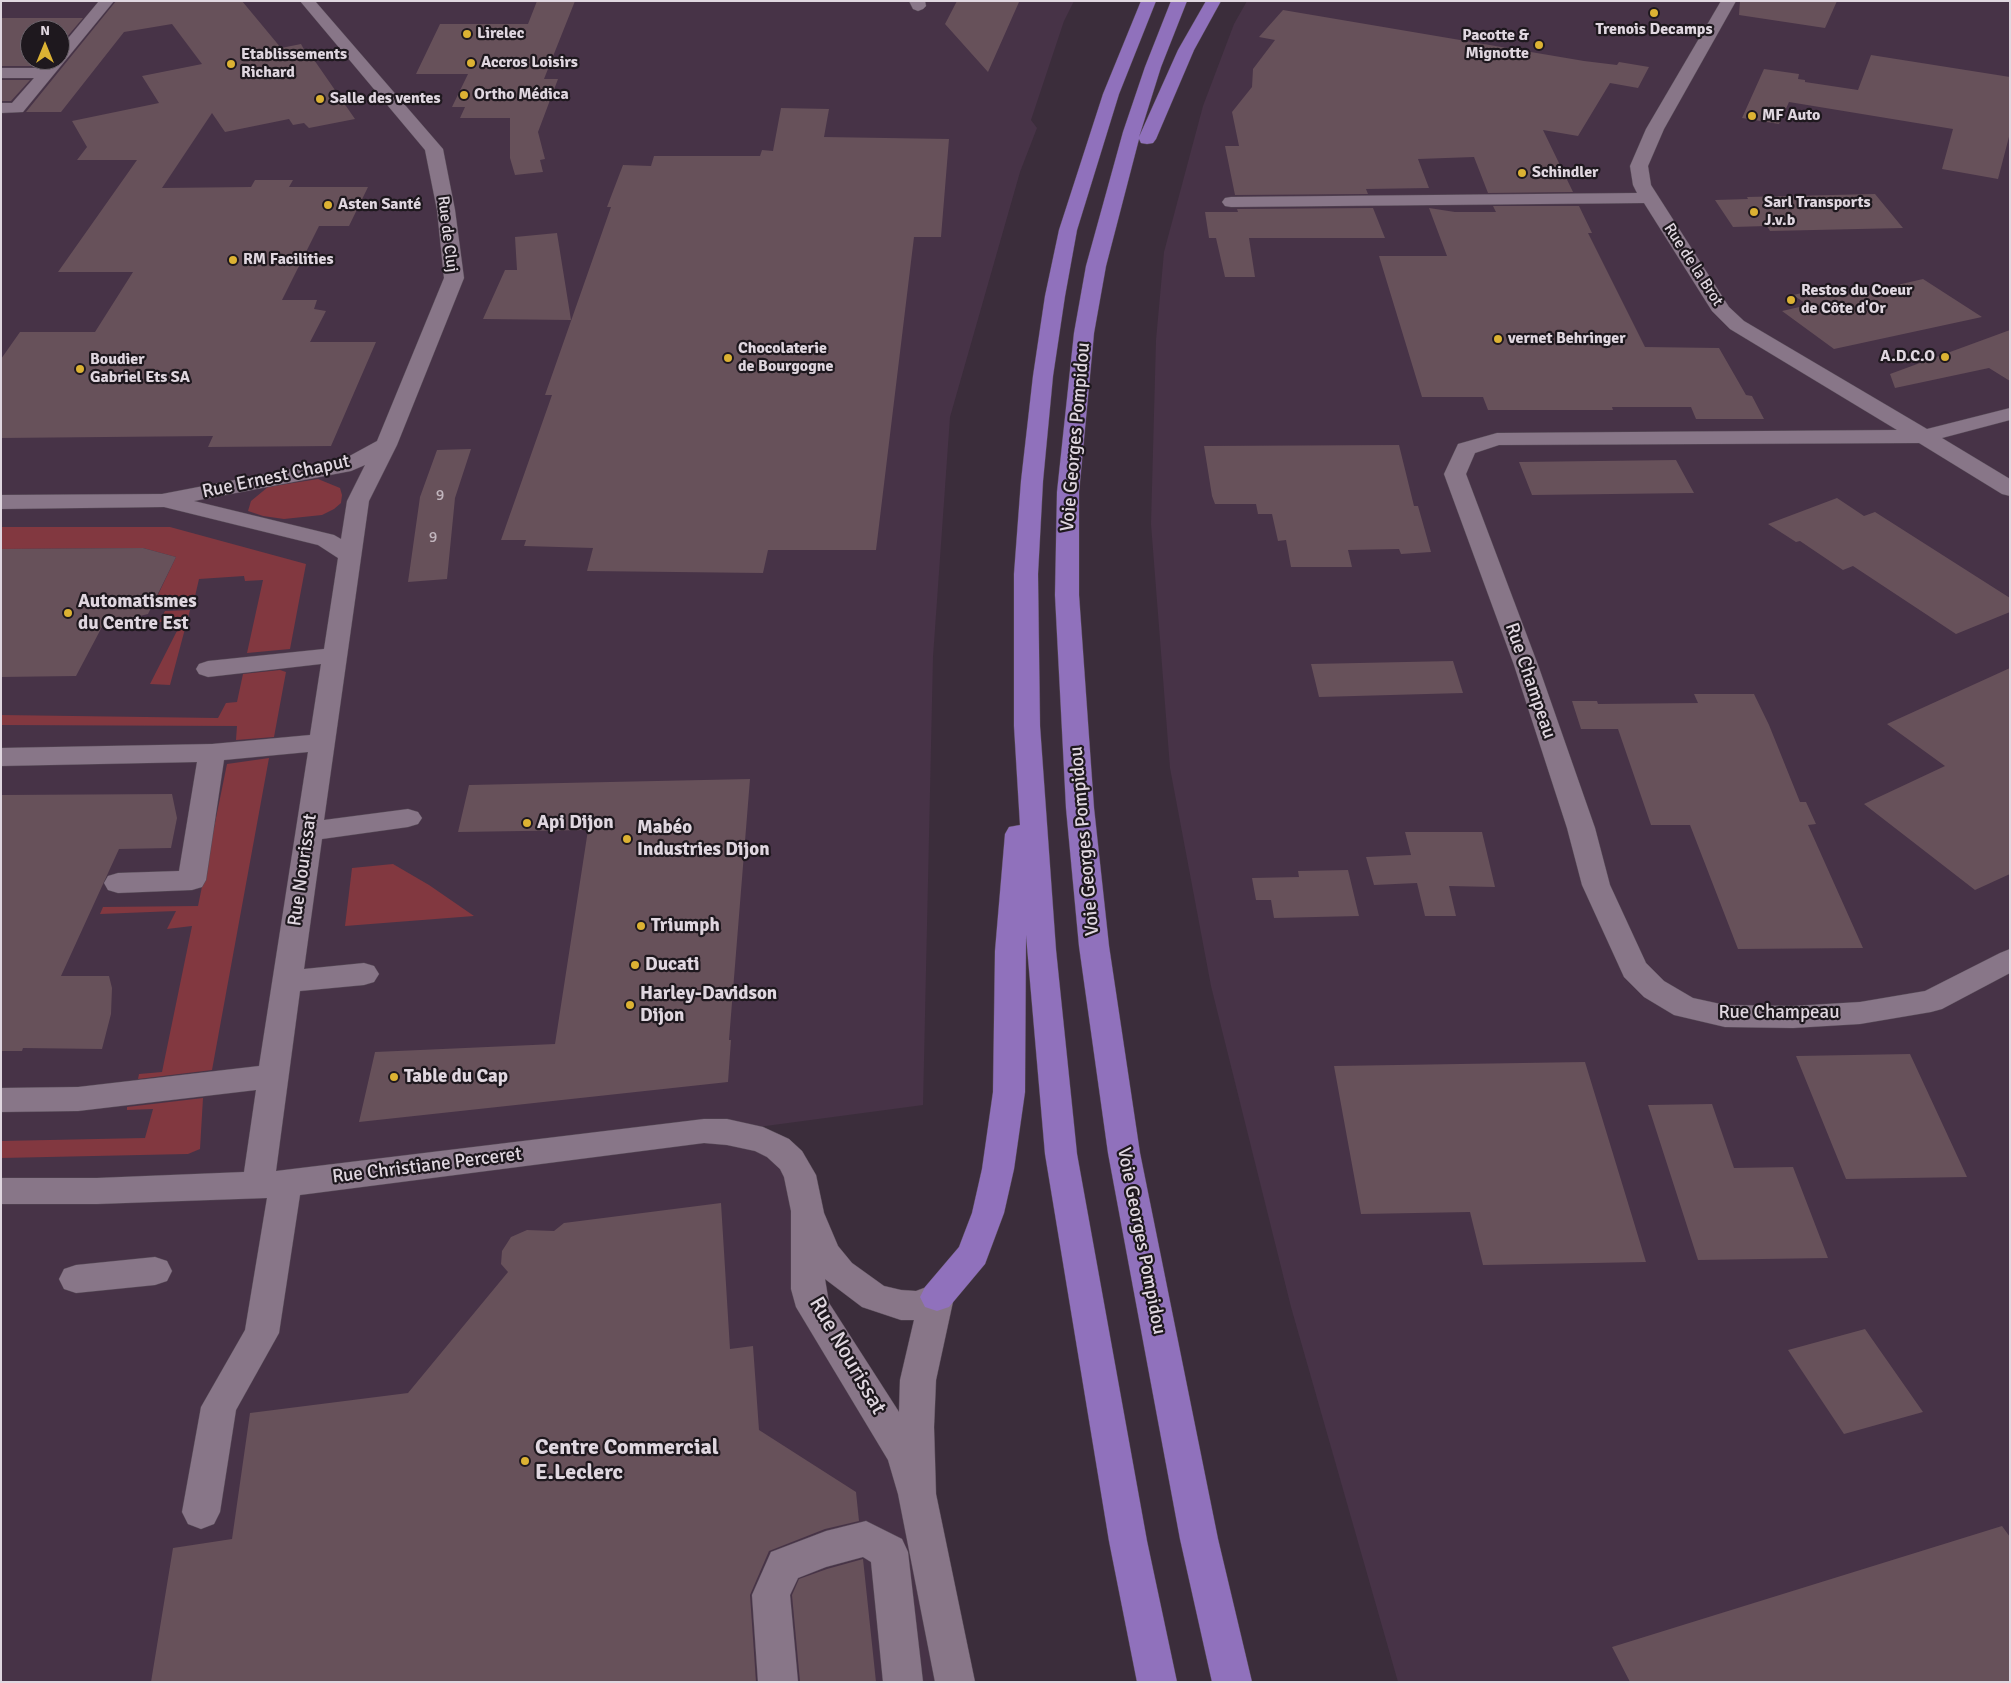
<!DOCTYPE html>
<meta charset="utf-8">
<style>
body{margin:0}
#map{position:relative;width:2011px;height:1683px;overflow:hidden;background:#3b2d3b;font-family:Signika,sans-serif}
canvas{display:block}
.frame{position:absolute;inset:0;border:2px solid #e0d7e0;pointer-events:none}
.north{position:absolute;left:20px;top:20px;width:50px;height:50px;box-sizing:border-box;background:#1e181e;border:1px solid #6c646c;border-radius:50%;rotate:0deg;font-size:14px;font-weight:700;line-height:20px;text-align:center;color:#e0d7e0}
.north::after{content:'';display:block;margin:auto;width:18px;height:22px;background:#dcb233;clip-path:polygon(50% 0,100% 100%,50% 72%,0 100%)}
</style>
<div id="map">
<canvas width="2011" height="1683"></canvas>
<div class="frame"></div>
<div class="north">N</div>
</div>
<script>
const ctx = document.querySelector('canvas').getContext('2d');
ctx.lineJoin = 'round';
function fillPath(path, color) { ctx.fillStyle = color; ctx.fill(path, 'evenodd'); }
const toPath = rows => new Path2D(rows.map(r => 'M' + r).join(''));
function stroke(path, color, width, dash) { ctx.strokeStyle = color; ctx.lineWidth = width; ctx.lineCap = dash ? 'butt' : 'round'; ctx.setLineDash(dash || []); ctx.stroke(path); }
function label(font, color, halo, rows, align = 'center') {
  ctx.font = font + ' Signika,sans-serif'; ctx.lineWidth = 4.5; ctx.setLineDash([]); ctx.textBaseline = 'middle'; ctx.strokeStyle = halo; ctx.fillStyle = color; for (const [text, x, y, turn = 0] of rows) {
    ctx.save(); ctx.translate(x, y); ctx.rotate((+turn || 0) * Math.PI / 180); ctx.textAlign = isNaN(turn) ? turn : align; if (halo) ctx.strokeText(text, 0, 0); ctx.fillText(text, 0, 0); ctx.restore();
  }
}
fillPath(toPath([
 [1,1,1074,1,1064,21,1031,120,1037,128,1020,172,950,417,933,657,923,1105,728,1131,800,1175,808,1289,917,1469,955,1682,1,1682],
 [30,30,60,30,60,60,30,60],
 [1247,1,2010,1,2010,1682,1398,1682,1291,1307,1211,986,1170,768,1151,524,1156,340,1164,252,1203,106,1234,24]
]), '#473347');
fillPath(toPath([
 [318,479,340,488,342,495,341,503,334,509,322,515,284,519,263,516,248,511,251,501,268,487],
 [1,527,170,527,306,564,290,649,247,653,263,580,245,581,244,576,199,579,193,605,153,605,176,557,143,548,1,549],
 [190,610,170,685,150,684,181,623,159,622,165,611],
 [280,670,286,672,274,737,236,740,237,726,1,725,1,715,218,718,226,703,237,702,243,674],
 [269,758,212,1070,138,1079,139,1074,162,1072,192,926,167,929,176,911,100,914,103,907,198,906,227,764],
 [393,864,429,885,474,916,345,926,352,868],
 [203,1098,200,1149,188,1154,1,1158,1,1141,145,1138,153,1109,127,1110,127,1107]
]), '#823840');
fillPath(toPath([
 [116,1,242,1,281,48,301,44,307,55,310,54,355,119,309,128,304,123,293,125,289,119,225,132,212,113,162,188,251,187,255,180,293,180,289,187,368,187,349,226,319,226,282,300,317,300,314,309,326,311,310,342,376,342,331,446,208,447,213,436,1,438,1,359,20,332,95,332,133,272,58,272,137,160,77,160,87,147,72,121,159,103,142,76,202,64,172,24,124,32,61,112,26,112],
 [537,1,575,1,544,79,558,79,538,132,545,159,540,160,543,172,515,175,510,158,510,118,460,118,465,107,452,107,468,74,416,74,440,24,528,24],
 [957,1,1019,2,988,72,945,24],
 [1740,1,1837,1,1825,28,1739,15],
 [1283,10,1584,61,1617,65,1619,62,1649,67,1638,88,1610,83,1578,136,1543,130,1573,192,1488,193,1474,157,1418,159,1429,188,1366,189,1368,194,1235,195,1225,146,1239,146,1232,112,1252,87,1253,69,1275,40,1259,37],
 [1,18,83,18,60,45,60,30,30,30,30,60,47,60,41,66,1,66],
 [1871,55,2010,77,2010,133,1998,179,1942,169,1953,129,1789,102,1779,124,1742,118,1764,69,1799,74,1798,79,1805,80,1805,82,1858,90],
 [1,80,30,80,11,101,1,101],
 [781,108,829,109,824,137,949,139,941,237,914,237,876,550,768,550,763,573,587,571,593,548,524,546,526,540,501,540,552,395,545,395,611,207,607,207,623,165,651,166,654,156,760,156,762,150,773,151],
 [1875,194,1903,228,1770,231,1767,226,1733,227,1715,200,1748,199,1747,197],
 [1493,206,1579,206,1592,233,1588,233,1645,347,1719,348,1746,395,1752,396,1764,419,1696,419,1691,407,1612,407,1613,410,1488,410,1483,397,1422,397,1379,256,1447,256,1429,208,1455,212,1496,212],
 [1373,208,1385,238,1249,238,1255,277,1225,277,1216,238,1209,238,1205,212,1238,212,1237,209],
 [557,233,571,320,483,319,505,270,517,270,515,237],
 [1923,279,1982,317,1834,349,1782,311,1808,305,1793,295,1838,285,1854,295],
 [2010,330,2010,381,1989,368,1895,388,1890,374],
 [1399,445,1414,506,1418,506,1431,552,1401,554,1399,549,1348,550,1352,567,1291,567,1286,540,1278,541,1272,514,1258,514,1256,504,1215,504,1212,496,1204,446],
 [471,449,455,498,447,579,408,582,420,497,437,450],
 [1676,460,1694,493,1532,495,1519,462],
 [1837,498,1864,516,1875,512,2010,598,2010,612,1956,634,1853,566,1843,570,1800,541,1796,542,1768,524],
 [143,548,176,557,148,614,103,625,76,676,1,677,1,549],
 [1453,661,1463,693,1319,697,1311,664],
 [2010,668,2010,874,1975,890,1864,804,1945,766,1887,724],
 [1694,694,1754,694,1769,725,1800,802,1806,802,1816,824,1808,825,1863,948,1738,949,1690,825,1651,825,1618,729,1581,729,1572,701,1597,701,1598,704,1698,703],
 [750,779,729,1040,731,1040,728,1082,359,1122,375,1052,555,1044,588,830,458,832,469,785],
 [172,794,177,818,171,848,119,849,61,976,109,976,112,988,111,1014,102,1049,23,1048,22,1051,1,1051,1,795],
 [1405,832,1482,832,1495,887,1449,886,1456,916,1425,916,1417,883,1374,885,1366,857,1411,855],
 [1348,870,1359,916,1274,918,1271,900,1256,900,1252,878,1299,877,1298,871],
 [1910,1054,1967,1177,1846,1179,1796,1056],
 [1585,1062,1646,1262,1483,1265,1470,1212,1361,1214,1334,1066],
 [1712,1104,1734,1168,1793,1167,1828,1258,1698,1260,1648,1105],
 [721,1203,730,1349,753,1346,759,1430,856,1492,859,1521,825,1529,769,1551,750,1595,756,1682,151,1682,173,1548,232,1539,250,1413,408,1393,508,1272,501,1264,502,1251,511,1237,527,1230,554,1231,564,1223],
 [1865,1329,1923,1412,1844,1434,1788,1350],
 [2002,1526,2010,1537,2010,1682,1630,1682,1612,1647],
 [863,1559,876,1682,800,1682,792,1595,799,1579,827,1569]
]), '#67515a');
const minor = toPath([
 [99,1,114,1,23,112,1,113,1,103,12,103,34,78,1,78,1,68,42,68,49,60,60,60,60,48,99,1],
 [300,1,315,1,443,149,455,210,464,278,397,445,369,501,324,820,408,809,418,812,422,818,418,824,408,827,322,839,304,969,364,963,374,966,379,974,374,982,364,985,300,991,276,1171,704,1119,727,1119,763,1127,789,1139,802,1151,816,1175,824,1213,838,1246,852,1263,884,1286,901,1290,916,1291,937,1283,949,1287,954,1297,936,1380,934,1427,936,1494,975,1682,935,1682,898,1494,888,1460,796,1307,791,1289,791,1211,784,1177,780,1169,767,1157,755,1151,727,1145,704,1143,300,1195,279,1333,236,1410,220,1512,214,1524,201,1529,188,1524,182,1512,201,1407,245,1330,267,1198,97,1204,1,1204,1,1178,97,1178,244,1172,256,1090,78,1111,1,1112,1,1088,78,1087,259,1066,308,752,224,760,206,880,202,887,192,890,118,893,108,890,104,883,108,876,118,873,179,871,197,762,1,766,1,748,212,744,310,735,321,664,208,677,199,674,196,669,199,664,208,661,324,649,338,558,318,545,164,507,1,509,1,495,162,494,344,459,377,441,444,278,437,210,425,150,300,1],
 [365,465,347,501,341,539,334,535,194,501,351,471,365,465],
 [825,1279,862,1307,901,1320,914,1320,900,1380,899,1412,829,1303,825,1279],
 [909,1,925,1,926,6,923,9,918,11,913,9,909,1],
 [1721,1,1736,1,1664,129,1648,166,1651,185,1729,307,1744,321,1927,429,2010,408,2010,420,1942,438,2010,479,2010,496,2002,494,1919,443,1499,445,1475,453,1466,474,1538,665,1595,828,1610,885,1646,963,1664,981,1693,998,1725,1005,1793,1006,1860,1002,1925,991,2000,953,2010,949,2010,973,1942,1009,1931,1012,1860,1024,1793,1028,1725,1027,1674,1015,1644,997,1624,977,1582,885,1567,828,1514,665,1444,474,1458,444,1497,433,1897,430,1730,329,1712,311,1644,203,1231,207,1225,206,1222,202,1225,198,1231,197,1637,193,1633,185,1630,166,1646,129,1721,1],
 [155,1257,167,1261,172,1271,167,1281,155,1285,76,1293,64,1289,59,1279,64,1269,76,1265,155,1257],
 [866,1521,902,1539,908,1552,923,1682,883,1682,871,1562,863,1557,826,1567,798,1578,790,1595,798,1682,758,1682,752,1595,771,1552,826,1531,866,1521]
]);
const highway = toPath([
 [1141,1,1156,1,1119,94,1077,230,1065,296,1053,376,1043,481,1038,574,1040,726,1056,950,1077,1154,1147,1541,1177,1682,1137,1682,1109,1541,1045,1154,1026,935,1025,1092,1014,1169,1004,1213,985,1264,949,1307,937,1311,925,1307,920,1297,925,1287,959,1247,972,1213,982,1169,993,1092,995,951,1005,834,1009,827,1020,825,1014,726,1014,574,1021,481,1033,376,1045,296,1059,230,1103,94,1141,1],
 [1171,1,1187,1,1161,67,1139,137,1178,50,1206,1,1221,1,1194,50,1156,139,1153,143,1147,144,1141,143,1139,139,1106,266,1094,333,1079,492,1079,595,1094,808,1109,946,1140,1153,1218,1539,1252,1682,1212,1682,1180,1539,1108,1153,1079,946,1066,808,1055,595,1057,492,1074,333,1086,266,1123,132,1145,67,1171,1]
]);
stroke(minor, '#574b57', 1);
stroke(highway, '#574b57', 1);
fillPath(minor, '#887688');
fillPath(highway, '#9071bc');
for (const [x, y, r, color] of [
 [1654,13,5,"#dcb233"],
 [467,34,5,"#dcb233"],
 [1539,45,5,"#dcb233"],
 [471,63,5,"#dcb233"],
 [231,64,5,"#dcb233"],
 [464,95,5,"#dcb233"],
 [320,99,5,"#dcb233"],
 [1752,116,5,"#dcb233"],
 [1522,173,5,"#dcb233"],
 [328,205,5,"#dcb233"],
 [1754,212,5,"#dcb233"],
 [233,260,5,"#dcb233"],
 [1791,300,5,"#dcb233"],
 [1498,339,5,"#dcb233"],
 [1945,357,5,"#dcb233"],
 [728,358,5,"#dcb233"],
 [80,369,5,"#dcb233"],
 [68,613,5,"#dcb233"],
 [527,823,5,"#dcb233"],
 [627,839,5,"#dcb233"],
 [641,926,5,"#dcb233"],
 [635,965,5,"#dcb233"],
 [630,1005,5,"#dcb233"],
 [394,1077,5,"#dcb233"],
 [525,1461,5,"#dcb233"]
]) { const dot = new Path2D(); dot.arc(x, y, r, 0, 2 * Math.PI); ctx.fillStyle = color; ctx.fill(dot); stroke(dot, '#1e181e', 2); }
label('bold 16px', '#e0d7e0', '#1e181e', [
 ["Trenois Decamps",1654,30,"center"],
 ["Lirelec",477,34],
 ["Pacotte &",1529,36,"right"],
 ["Mignotte",1529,54,"right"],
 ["Etablissements",241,55],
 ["Richard",241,73],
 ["Accros Loisirs",481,63],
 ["Ortho Médica",474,95],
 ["Salle des ventes",330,99],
 ["MF Auto",1762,116],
 ["Schindler",1532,173],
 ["Sarl Transports",1764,203],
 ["J.v.b",1764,221],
 ["Asten Santé",338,205],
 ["RM Facilities",243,260],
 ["Restos du Coeur",1801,291],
 ["de Côte d'Or",1801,309],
 ["vernet Behringer",1508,339],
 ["Chocolaterie",738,349],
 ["de Bourgogne",738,367],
 ["A.D.C.O",1935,357,"right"],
 ["Boudier",90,360],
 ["Gabriel Ets SA",90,378]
], 'left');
label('16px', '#e0d7e0', '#1e181e', [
 ["Rue de Cluj",447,234,83],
 ["Rue de la Brot",1693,265,57]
]);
label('16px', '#c2b6be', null, [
 ["9",440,496],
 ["9",433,538]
]);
label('19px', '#e0d7e0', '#1e181e', [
 ["Voie Georges Pompidou",1076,437,-85],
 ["Rue Ernest Chaput",276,477,-12],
 ["Rue Champeau",1530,681,71],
 ["Voie Georges Pompidou",1085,841,-95],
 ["Rue Nourissat",303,870,-82],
 ["Rue Champeau",1779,1013],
 ["Rue Christiane Perceret",427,1166,-7],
 ["Voie Georges Pompidou",1141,1241,79]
]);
label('bold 19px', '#e0d7e0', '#1e181e', [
 ["Automatismes",78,602],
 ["du Centre Est",78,624],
 ["Api Dijon",537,823],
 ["Mabéo",637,828],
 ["Industries Dijon",637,850],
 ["Triumph",651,926],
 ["Ducati",645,965],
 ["Harley-Davidson",640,994],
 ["Dijon",640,1016],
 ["Table du Cap",404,1077]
], 'left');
label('22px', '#e0d7e0', '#1e181e', [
 ["Rue Nourissat",847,1356,60]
]);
label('bold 22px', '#e0d7e0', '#1e181e', [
 ["Centre Commercial",535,1448],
 ["E.Leclerc",535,1473]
], 'left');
</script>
